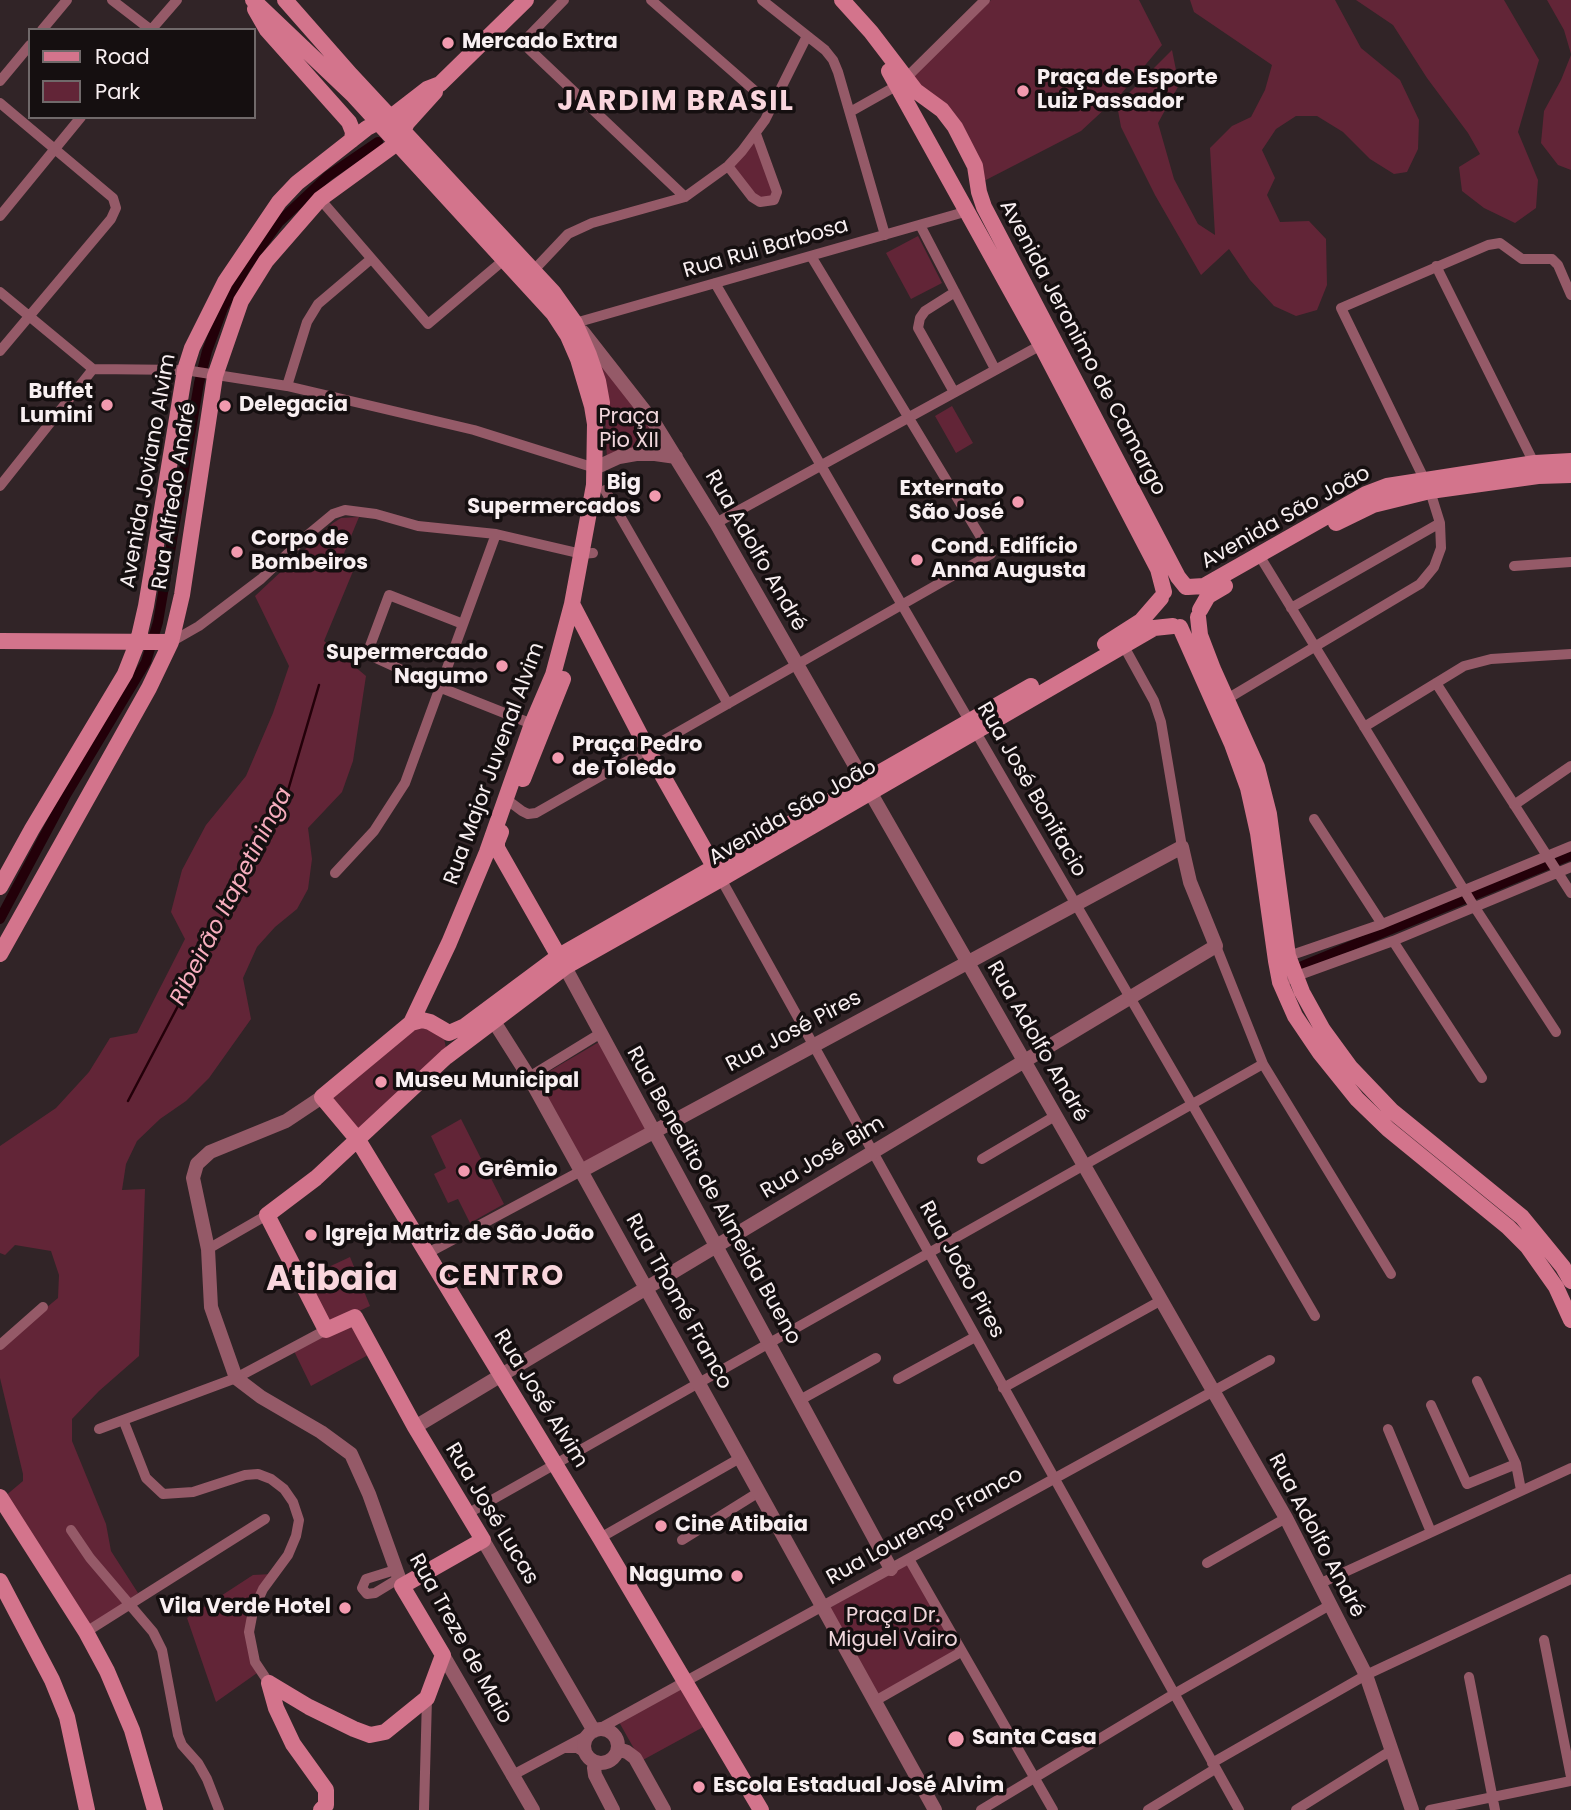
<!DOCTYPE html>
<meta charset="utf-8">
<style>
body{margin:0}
#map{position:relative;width:1571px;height:1810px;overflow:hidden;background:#312427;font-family:Poppins,sans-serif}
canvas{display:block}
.legend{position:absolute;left:28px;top:28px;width:228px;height:91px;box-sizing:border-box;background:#150f10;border:2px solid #70696a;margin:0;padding:9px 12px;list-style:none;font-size:21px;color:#f8eff1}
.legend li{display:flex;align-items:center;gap:14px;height:35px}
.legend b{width:35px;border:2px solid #70696a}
</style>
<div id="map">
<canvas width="1571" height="1810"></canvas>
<ul class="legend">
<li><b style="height:9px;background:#d3748c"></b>Road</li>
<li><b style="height:19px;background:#622537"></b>Park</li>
</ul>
</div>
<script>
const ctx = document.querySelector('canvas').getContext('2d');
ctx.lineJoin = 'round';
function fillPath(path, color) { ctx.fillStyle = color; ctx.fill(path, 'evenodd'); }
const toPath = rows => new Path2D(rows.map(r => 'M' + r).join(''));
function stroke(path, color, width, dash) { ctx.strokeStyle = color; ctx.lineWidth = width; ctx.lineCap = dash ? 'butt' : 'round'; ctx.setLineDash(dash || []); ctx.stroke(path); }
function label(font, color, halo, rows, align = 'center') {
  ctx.font = font + ' Poppins,sans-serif'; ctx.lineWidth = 7; ctx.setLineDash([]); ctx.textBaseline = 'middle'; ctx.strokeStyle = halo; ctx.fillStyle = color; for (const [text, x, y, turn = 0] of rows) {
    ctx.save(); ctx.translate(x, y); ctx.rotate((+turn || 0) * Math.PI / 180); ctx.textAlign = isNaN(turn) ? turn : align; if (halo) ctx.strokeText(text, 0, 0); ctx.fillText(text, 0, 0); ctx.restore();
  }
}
fillPath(toPath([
 [991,0,1139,0,1162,45,1121,94,1081,131,982,182,980,164,909,78],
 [1190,0,1335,0,1361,48,1400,80,1419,120,1418,149,1407,172,1394,174,1370,159,1343,132,1317,116,1296,116,1276,129,1262,150,1275,178,1267,195,1280,222,1309,221,1326,239,1327,285,1317,310,1296,316,1274,306,1250,280,1229,249,1201,275,1155,195,1121,127,1117,105,1172,50,1179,85,1158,123,1174,179,1198,224,1215,235,1210,148,1232,126,1251,117,1265,90,1272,65,1194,12],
 [1356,0,1504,0,1539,60,1518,132,1538,180,1536,208,1515,223,1484,208,1462,191,1459,167,1480,154,1468,133,1427,78,1393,25],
 [1547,0,1571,0,1571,54,1564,30],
 [1571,55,1571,170,1558,165,1541,143,1544,111,1561,80],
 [756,137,775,192,772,197,760,200,730,166],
 [918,236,942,283,911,299,886,253],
 [590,355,620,379,673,456,607,461,605,413,599,381],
 [952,406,973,443,956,453,935,416],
 [359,517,342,558,356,564,324,641,366,676,353,761,342,792,308,828,312,859,308,889,297,909,275,927,257,947,243,978,251,1019,209,1078,186,1101,160,1119,137,1141,126,1164,122,1190,145,1189,139,1356,99,1391,72,1419,72,1441,106,1524,111,1551,138,1593,86,1630,4,1497,23,1481,23,1474,0,1378,0,1346,58,1298,59,1275,51,1251,15,1245,5,1255,0,1253,0,1146,56,1108,89,1072,110,1038,137,1033,185,939,171,912,182,870,206,825,246,776,273,713,289,666,255,596,333,523,341,518],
 [411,1025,443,1033,446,1048,359,1131,330,1096],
 [599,1042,646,1129,584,1163,536,1079],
 [461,1119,504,1204,470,1223,458,1199,448,1203,434,1174,446,1168,431,1136],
 [350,1257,370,1306,329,1325,305,1278],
 [351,1322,370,1354,311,1386,294,1351],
 [908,1561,958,1651,878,1696,828,1609],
 [272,1574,249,1609,257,1673,216,1702,187,1618,253,1575],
 [684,1686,707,1725,641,1761,619,1722]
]), '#622537');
stroke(toPath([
 [128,1101,284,804,319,685]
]), '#230009', 2.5);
stroke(toPath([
 [0,919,66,795,146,662,158,622,199,383,207,351,223,308,246,267,279,222,328,176,378,142],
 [1302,966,1571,855]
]), '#230009', 10);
stroke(toPath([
 [112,0,151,30],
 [564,0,529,36,526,43,529,49,685,197],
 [651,0,771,105],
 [762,0,825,50,833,60,838,72,885,235],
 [42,30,67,0],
 [151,30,177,0],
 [906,78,985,0],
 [0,81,30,45],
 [0,103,113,198,116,208,111,219,0,351],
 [850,112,898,85],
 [728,166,752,197,760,202,774,200,777,192,756,134],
 [320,199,428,324,505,259],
 [0,216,81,117],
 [920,225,995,369],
 [1436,266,1536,467],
 [533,271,568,234,592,223,685,197,728,166,742,151,765,120,807,36],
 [715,283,1315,1316],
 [0,292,93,369],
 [575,323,968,211],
 [93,369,185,370,287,386,474,430,595,468],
 [287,386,307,322,318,304,371,259],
 [954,392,918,328,920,318,925,311,955,292],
 [0,486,93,369],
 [605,490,728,704],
 [716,523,1041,345],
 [1259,555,1472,903,1556,1032],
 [1514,566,1571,562],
 [1291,608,1440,523],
 [463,624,389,595,367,654,439,687,532,724,537,723],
 [1121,641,1154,701,1161,722,1182,847],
 [171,642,199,626,261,579,304,538,333,514,345,510,376,514,418,526,496,534,582,554,593,553],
 [1436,683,1571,893],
 [1227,699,1420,584,1434,567,1441,548,1440,523,1430,491,1341,308,1488,245,1500,243,1522,259,1552,259,1558,265,1571,295],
 [1364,727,1464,666,1491,659,1571,654],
 [506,799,522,811,528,814,536,813,991,554,811,256],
 [1514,805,1571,766],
 [1314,819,1382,924],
 [335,873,374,831,405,783,496,534],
 [721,879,1239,1810],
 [1393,941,1482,1078],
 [1216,946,1263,1064,1391,1274],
 [1283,958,1382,924,1571,846],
 [1280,982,1393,941,1571,867],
 [529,1077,601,1033],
 [982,1159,1055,1116],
 [208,1249,267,1215],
 [426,1254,581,1171],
 [0,1345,43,1307],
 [898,1379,975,1337],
 [1477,1381,1516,1464,1521,1490],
 [1003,1388,1160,1301],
 [800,1400,876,1358],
 [1431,1405,1467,1484,1516,1464],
 [124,1422,146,1478,163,1494,193,1492,245,1475,258,1474,271,1479,284,1489,293,1502,299,1520,296,1536,288,1555,263,1589,253,1611,249,1632,255,1662,269,1683],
 [99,1429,236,1378,326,1330],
 [1388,1429,1431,1532],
 [467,1514,1263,1064],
 [71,1530,90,1558,153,1632,162,1650,178,1735,182,1745,198,1763,207,1779,219,1810],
 [600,1538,740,1458],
 [682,1540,759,1492],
 [909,1559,1053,1810],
 [1207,1563,1286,1518],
 [395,1570,366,1579,362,1588,367,1594,375,1593,398,1579],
 [1321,1583,1571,1468],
 [86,1632,265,1519],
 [1544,1640,1571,1777],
 [1469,1677,1495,1810],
 [875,1701,961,1652],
 [599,1729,1270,1360],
 [566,1748,577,1748,587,1754],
 [1212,1763,1366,1675,1571,1579],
 [511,1776,590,1734],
 [424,1810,427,1698],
 [981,1810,1174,1694,1330,1605],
 [1148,1810,1215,1769],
 [1296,1810,1392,1750],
 [1430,1810,1571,1781]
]), '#955a68', 10);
stroke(toPath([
 [583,332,655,424,716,523,1286,1518,1366,1675,1412,1810],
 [595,468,619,457,636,454,655,454,676,457],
 [565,967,891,1569],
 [493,1020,529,1077,935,1810],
 [322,1097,286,1121,210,1152,197,1164,193,1178,208,1249,211,1307,236,1378,261,1397,321,1432,351,1454,369,1494,402,1586],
 [415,1427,1216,946,1190,882,1182,847,581,1171],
 [483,1540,594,1731],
 [443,1655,533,1810],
 '584 1746a17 17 0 1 1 34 0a17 17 0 1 1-34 0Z',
 [618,1749,627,1752,635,1758,664,1810],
 [596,1762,594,1768,595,1775,613,1810]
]), '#955a68', 14);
stroke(toPath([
 [253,0,354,96,553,313,568,336,578,359,592,406,595,424,594,485,572,604,553,675,532,724,487,852,449,943,411,1023],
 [285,0,351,75,553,292,575,323,589,355,598,381,602,403],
 [842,0,871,32,916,91,942,110,955,127,975,166,979,192,984,207,1178,577,1186,587],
 [255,9,267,30,349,122,353,132,352,140],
 [889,71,1041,345,1158,569,1164,592],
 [1336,523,1373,505,1430,491,1538,476,1571,475],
 [1188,587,1204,586,1366,494,1387,486,1535,463,1571,461],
 [572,604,648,750,720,877],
 [1200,610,1208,596,1225,586],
 [1198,617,1200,635,1213,669,1257,767,1269,814,1288,956,1302,992,1323,1030,1350,1067,1392,1111,1522,1217,1563,1267,1571,1281],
 [1180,627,1232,744,1248,788,1258,833,1276,961,1280,982,1295,1016,1320,1053,1357,1099,1388,1129,1508,1227,1527,1246,1556,1287,1571,1320],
 [0,641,171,642],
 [1105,644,1141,621,1161,598],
 [523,779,563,679],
 [501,832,497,842,497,848,562,962],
 [0,887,32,829,125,674,138,641,146,606,185,370,192,348,225,282,279,202,297,183,367,128,396,113,427,89,440,84,526,0],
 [0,954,149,688,171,642,182,595,215,376,241,301,266,261,320,199,397,143,407,123,435,92],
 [0,1497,86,1632,107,1671,132,1730,155,1810],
 [0,1581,52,1680,67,1717,87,1810],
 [269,1683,309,1707,354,1729,370,1735,385,1732,427,1698,443,1655,402,1586,483,1540,415,1427,355,1317,326,1330,267,1215,316,1178,446,1057,565,967,721,879,1154,628,1173,626],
 [269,1683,276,1708,293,1744,326,1790,326,1805,321,1810],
 [761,1810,600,1538,358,1140,322,1097,411,1023,422,1020,430,1022,449,1033,465,1026,559,956,1031,686]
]), '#d3748c', 16);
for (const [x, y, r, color] of [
 [448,43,7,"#f29aaf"],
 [1023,91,7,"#f29aaf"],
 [107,405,7,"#f29aaf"],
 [225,406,7,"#f29aaf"],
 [655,496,7,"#f29aaf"],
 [1018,502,7,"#f29aaf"],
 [237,552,7,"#f29aaf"],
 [917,560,7,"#f29aaf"],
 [502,666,7,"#f29aaf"],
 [558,758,7,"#f29aaf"],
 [381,1082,7,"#f29aaf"],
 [464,1171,7,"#f29aaf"],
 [311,1235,7,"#f29aaf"],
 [661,1526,7,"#f29aaf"],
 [737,1576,7,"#f29aaf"],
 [345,1608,7,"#f29aaf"],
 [956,1739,9,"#f29aaf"],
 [699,1787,7,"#f29aaf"]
]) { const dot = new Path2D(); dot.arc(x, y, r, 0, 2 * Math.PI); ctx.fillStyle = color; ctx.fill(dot); stroke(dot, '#150f10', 2.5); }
label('bold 21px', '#f8eff1', '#150f10', [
 ["Mercado Extra",462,43],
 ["Praça de Esporte",1037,79],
 ["Luiz Passador",1037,103],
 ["Buffet",93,393,"right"],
 ["Lumini",93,417,"right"],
 ["Delegacia",239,406],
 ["Big",641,484,"right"],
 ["Supermercados",641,508,"right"],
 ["Externato",1004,490,"right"],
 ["São José",1004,514,"right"],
 ["Corpo de",251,540],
 ["Bombeiros",251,564],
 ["Cond. Edifício",931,548],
 ["Anna Augusta",931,572],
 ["Supermercado",488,654,"right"],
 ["Nagumo",488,678,"right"],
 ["Praça Pedro",572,746],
 ["de Toledo",572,770],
 ["Museu Municipal",395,1082],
 ["Grêmio",478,1171],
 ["Igreja Matriz de São João",325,1235],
 ["Cine Atibaia",675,1526],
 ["Nagumo",723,1576,"right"],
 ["Vila Verde Hotel",331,1608,"right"],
 ["Santa Casa",972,1739],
 ["Escola Estadual José Alvim",713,1787]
], 'left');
label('21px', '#f8eff1', '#150f10', [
 ["Rua Rui Barbosa",766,249,-16],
 ["Avenida Jeronimo de Camargo",1082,348,62],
 ["Avenida Joviano Alvim",149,471,-80],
 ["Rua Alfredo André",175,496,-81],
 ["Avenida São João",1286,518,-29],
 ["Rua Adolfo André",755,551,60],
 ["Rua Major Juvenal Alvim",495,764,-70],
 ["Rua José Bonifacio",1031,790,60],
 ["Avenida São João",793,813,-30],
 ["Rua José Pires",794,1032,-28],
 ["Rua Adolfo André",1037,1042,60],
 ["Rua José Bim",823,1158,-31],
 ["Rua Benedito de Almeida Bueno",713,1196,61],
 ["Rua João Pires",961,1270,61],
 ["Rua Thomé Franco",678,1302,61],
 ["Rua José Alvim",540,1399,58],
 ["Rua José Lucas",491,1514,59],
 ["Rua Lourenço Franco",925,1527,-29],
 ["Rua Adolfo André",1316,1536,62],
 ["Rua Treze de Maio",460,1639,61]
]);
label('21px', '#f0d6db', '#150f10', [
 ["Praça",629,418],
 ["Pio XII",629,442],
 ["Praça Dr.",893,1617],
 ["Miguel Vairo",893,1641]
]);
label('italic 23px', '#f7adbe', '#150f10', [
 ["Ribeirão Itapetininga",232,897,-63]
]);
ctx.letterSpacing = '2px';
label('bold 28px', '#f9d6dd', '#150f10', [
 ["JARDIM BRASIL",676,103],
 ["CENTRO",502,1278]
]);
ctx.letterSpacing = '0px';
label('bold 35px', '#f9d6dd', '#150f10', [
 ["Atibaia",332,1281]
]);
</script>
